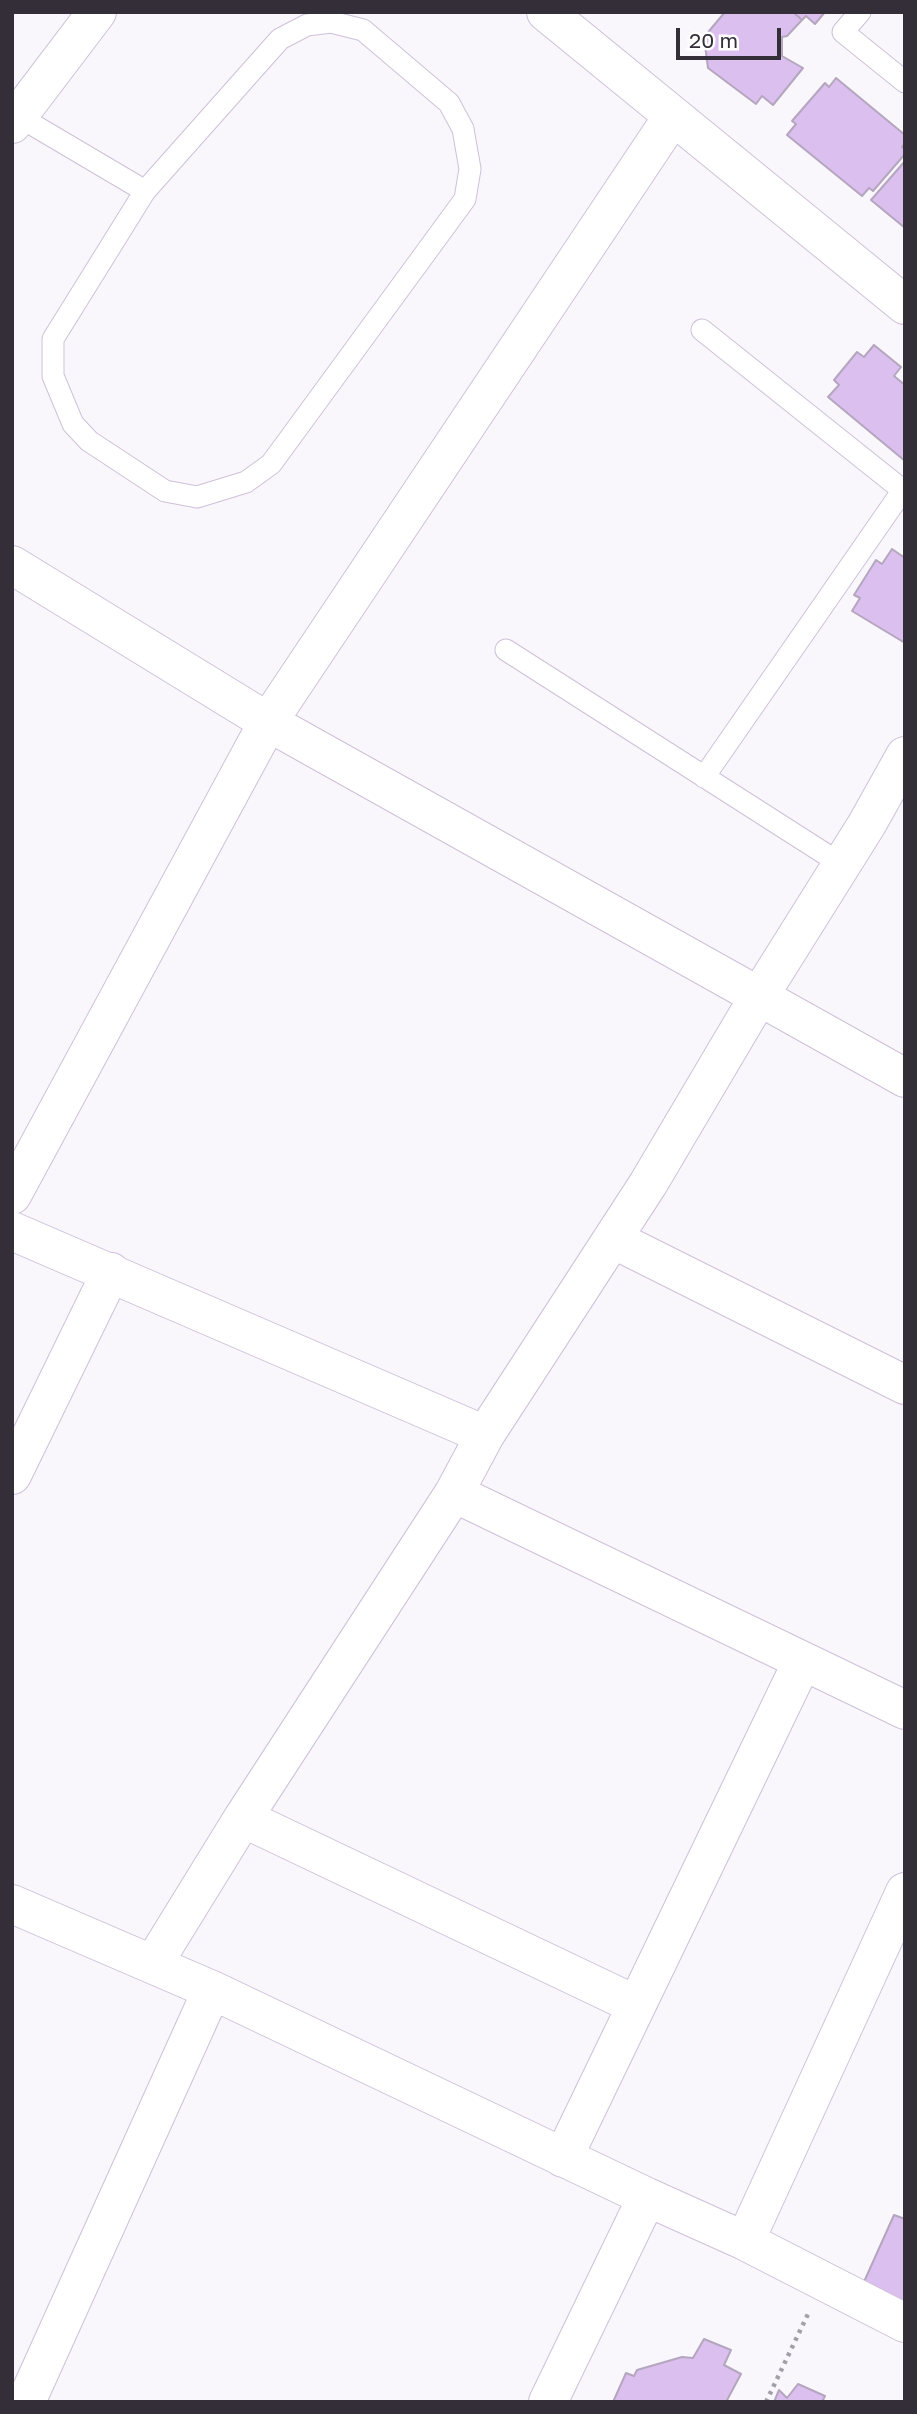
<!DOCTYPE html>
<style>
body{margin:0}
#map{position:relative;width:917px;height:2414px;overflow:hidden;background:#faf7fc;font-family:"Golos Text",sans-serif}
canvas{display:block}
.frame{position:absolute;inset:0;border:14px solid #342e38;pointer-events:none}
.scale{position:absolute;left:676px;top:28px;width:105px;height:32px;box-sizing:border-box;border:4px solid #342e38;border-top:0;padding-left:9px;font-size:21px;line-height:24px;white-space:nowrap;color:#342e38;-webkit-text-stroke:5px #fff;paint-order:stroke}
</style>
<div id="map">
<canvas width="917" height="2414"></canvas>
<div class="frame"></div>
<div class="scale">20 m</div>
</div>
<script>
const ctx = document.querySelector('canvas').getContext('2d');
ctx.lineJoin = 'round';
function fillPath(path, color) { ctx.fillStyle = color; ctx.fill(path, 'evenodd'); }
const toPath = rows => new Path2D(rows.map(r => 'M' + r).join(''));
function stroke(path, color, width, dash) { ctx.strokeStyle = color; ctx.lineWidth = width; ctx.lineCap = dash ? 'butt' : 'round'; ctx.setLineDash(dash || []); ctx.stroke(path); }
const building = toPath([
 [725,12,793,12,802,20,787,36,782,37,782,56,803,68,773,105,762,96,756,104,708,68,704,37,725,12],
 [793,12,825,12,815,24,806,16,802,20,793,12],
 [836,78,905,135,905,143,902,147,905,149,905,154,873,191,869,188,862,196,787,135,796,124,792,121,825,83,829,87,836,78],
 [905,161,905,228,871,200,905,161],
 [874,345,901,367,894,376,905,385,905,461,828,397,839,385,834,380,857,352,864,357,874,345],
 [892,549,905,558,905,643,852,611,860,598,854,595,876,560,882,564,892,549],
 [894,2215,905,2219,905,2303,863,2284,894,2215],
 [704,2339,731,2350,724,2365,741,2374,726,2402,613,2402,626,2373,634,2376,637,2370,682,2357,693,2358,704,2339],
 [798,2384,825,2396,822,2402,774,2402,779,2390,787,2398,798,2384]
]);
fillPath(building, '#dbbfef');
stroke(building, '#b4a6be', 2);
const lane = toPath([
 [860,12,843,32,905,82],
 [331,22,363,30,449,103,463,129,470,169,465,199,271,464,246,482,197,497,165,491,89,441,73,424,53,376,53,339,145,191,280,39,307,25,331,22],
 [18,116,145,191],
 [702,330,905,492],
 [506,650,841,864],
 [704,777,903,490]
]);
const street = toPath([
 [546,12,905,305],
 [12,124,97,12],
 [12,565,268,722,905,1078],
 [12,1195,268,722,673,116],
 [12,1231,485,1435],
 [613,1239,905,1385],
 [12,1475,111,1272],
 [454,1493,905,1710],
 [243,1818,636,2005],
 [12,1904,212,1990,647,2197,745,2241,905,2323],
 [153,1964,243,1818,454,1493,485,1435,648,1184,758,998,867,824,905,756],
 [563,2158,802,1662],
 [745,2241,905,1892],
 [26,2402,212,1990],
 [548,2402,647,2197]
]);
stroke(lane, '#cec0d9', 23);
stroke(street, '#cec0d9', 40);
stroke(toPath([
 [766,2402,808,2314]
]), '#a39fa6', 4.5, [3.5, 5]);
stroke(lane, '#fff', 21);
stroke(street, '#fff', 38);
</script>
